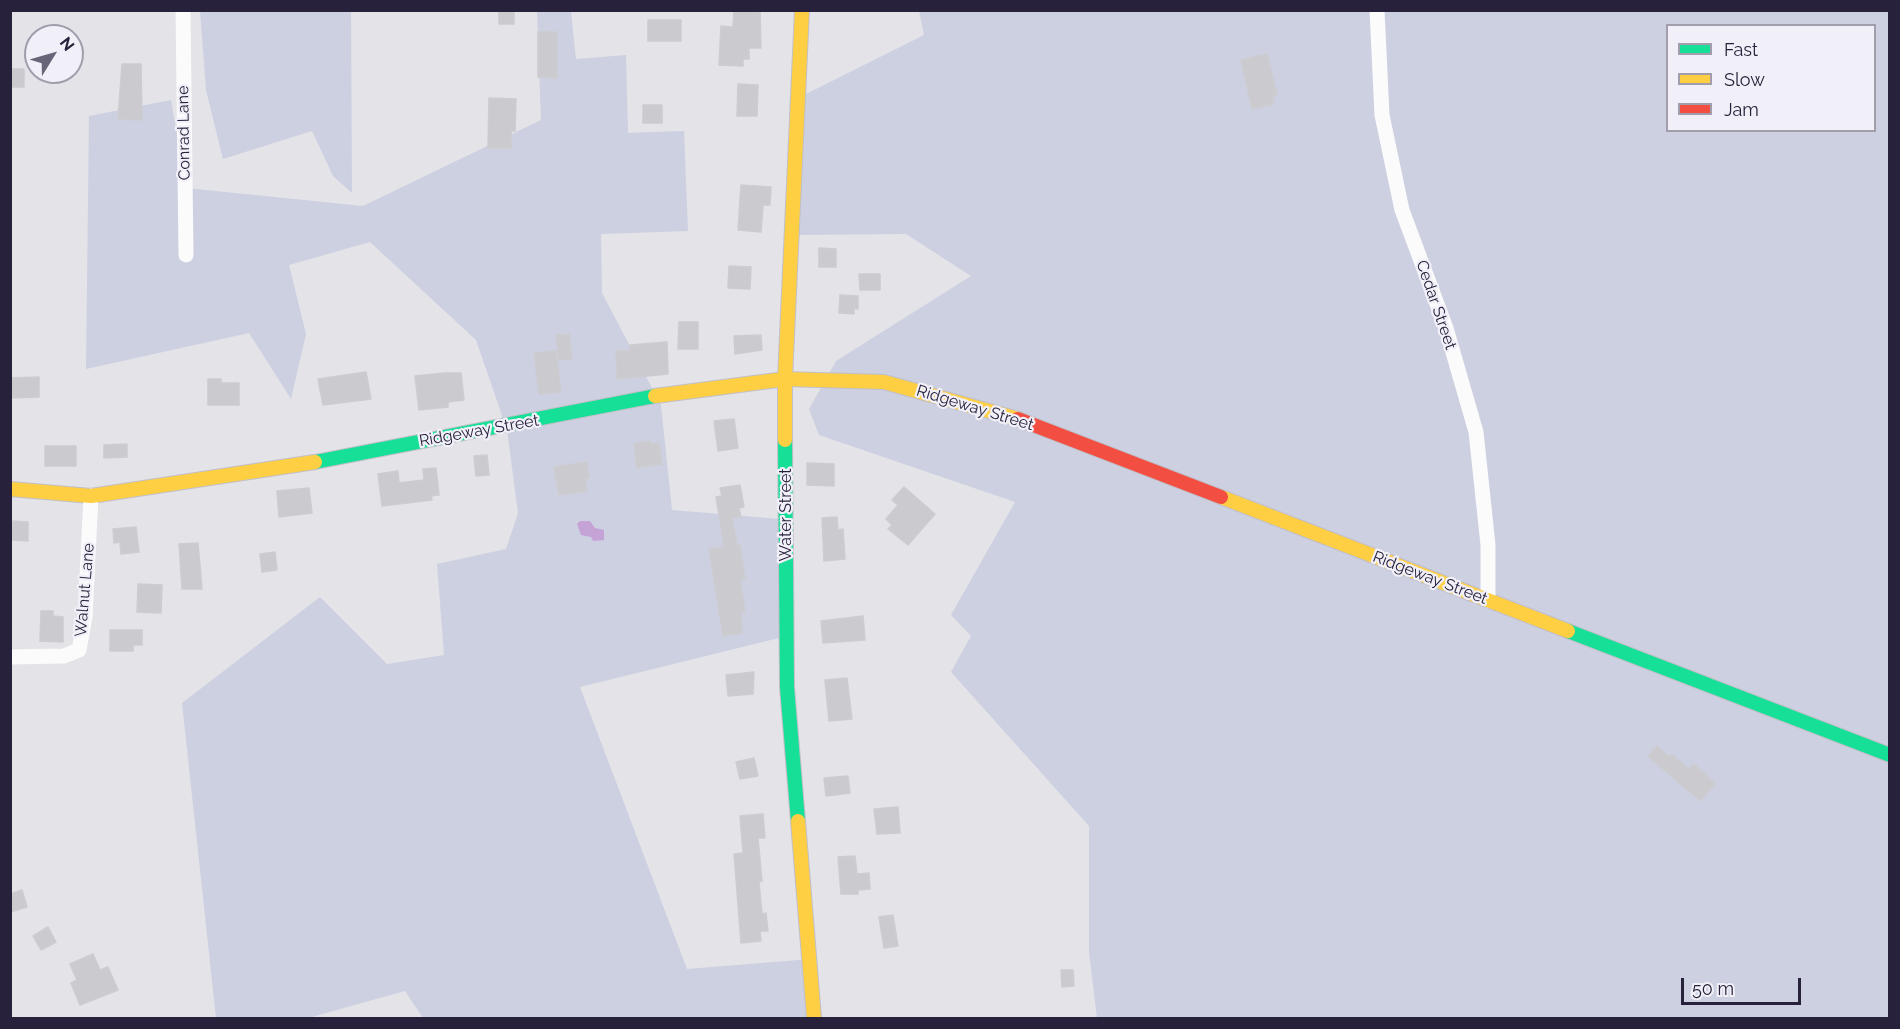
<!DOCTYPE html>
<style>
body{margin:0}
#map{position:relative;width:1900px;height:1029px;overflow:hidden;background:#e3e3e8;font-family:Raleway,sans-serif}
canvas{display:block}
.frame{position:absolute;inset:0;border:12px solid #28213b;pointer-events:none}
.legend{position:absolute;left:1666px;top:24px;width:210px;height:108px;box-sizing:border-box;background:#f1f0f8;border:2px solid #a19dac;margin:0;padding:8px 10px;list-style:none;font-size:18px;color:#28213b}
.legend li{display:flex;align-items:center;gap:12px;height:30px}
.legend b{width:30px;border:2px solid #a19dac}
.north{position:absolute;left:24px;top:24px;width:60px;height:60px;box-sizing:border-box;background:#f1f0f8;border:2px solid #a19dac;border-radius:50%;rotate:53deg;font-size:16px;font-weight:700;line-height:24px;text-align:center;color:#28213b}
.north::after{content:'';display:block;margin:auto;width:21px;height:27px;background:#696578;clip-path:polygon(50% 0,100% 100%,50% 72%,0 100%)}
.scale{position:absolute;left:1681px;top:978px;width:120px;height:27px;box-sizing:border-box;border:3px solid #28213b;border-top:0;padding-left:8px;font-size:18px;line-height:21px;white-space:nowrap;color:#28213b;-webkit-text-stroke:4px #f1f0f8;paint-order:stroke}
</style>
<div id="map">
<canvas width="1900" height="1029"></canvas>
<div class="frame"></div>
<ul class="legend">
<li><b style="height:8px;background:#16e098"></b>Fast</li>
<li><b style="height:8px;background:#ffcf43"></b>Slow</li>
<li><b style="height:8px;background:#f24e42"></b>Jam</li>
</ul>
<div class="north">N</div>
<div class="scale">50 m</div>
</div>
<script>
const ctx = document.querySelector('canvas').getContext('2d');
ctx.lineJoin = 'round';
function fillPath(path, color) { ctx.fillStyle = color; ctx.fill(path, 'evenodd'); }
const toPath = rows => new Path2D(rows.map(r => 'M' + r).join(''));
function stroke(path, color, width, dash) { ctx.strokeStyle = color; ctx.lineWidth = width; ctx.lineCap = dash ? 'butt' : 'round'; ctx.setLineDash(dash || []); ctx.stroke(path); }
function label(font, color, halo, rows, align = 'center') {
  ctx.font = font + ' Raleway,sans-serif'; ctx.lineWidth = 4.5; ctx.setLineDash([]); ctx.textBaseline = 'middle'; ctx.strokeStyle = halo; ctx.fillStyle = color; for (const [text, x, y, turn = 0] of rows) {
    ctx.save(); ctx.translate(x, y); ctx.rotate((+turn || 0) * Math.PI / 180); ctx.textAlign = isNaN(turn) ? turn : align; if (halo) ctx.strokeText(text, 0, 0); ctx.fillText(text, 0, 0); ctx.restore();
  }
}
fillPath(toPath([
 [200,11,351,11,352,193,333,176,312,131,223,159,206,90],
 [537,11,571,11,576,59,626,55,628,133,684,131,688,231,601,234,602,293,661,405,672,510,779,519,787,636,580,687,687,969,811,959,815,1018,423,1018,405,991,308,1018,216,1018,182,703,320,597,387,664,444,655,437,564,506,549,518,513,507,430,476,340,370,242,289,265,306,334,291,399,249,333,86,369,89,116,171,100,186,188,363,206,541,120],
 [919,11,1889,11,1889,1018,1097,1018,1089,953,1089,826,951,672,971,636,951,615,1015,502,819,435,809,409,836,361,971,276,906,234,798,235,796,99,924,35],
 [1668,26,1874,26,1874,130,1668,130]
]), '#ccd0e1');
fillPath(toPath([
 [580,521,590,521,595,528,604,530,604,540,593,541,591,537,581,535,577,524]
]), '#c6a3d7');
const building = toPath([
 [499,10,514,10,514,24,499,24,499,10],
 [734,10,760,10,761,48,749,48,749,59,743,59,743,66,719,65,721,26,733,27,734,10],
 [648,20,681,20,681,41,648,41,648,20],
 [538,32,557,32,557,78,538,77,538,32],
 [1267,54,1277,95,1272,97,1274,104,1252,109,1241,60,1267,54],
 [122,64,141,64,142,120,118,119,122,64],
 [10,69,24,69,24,87,10,87,10,69],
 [738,84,758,85,757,116,737,116,738,84],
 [489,98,516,99,515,131,511,131,511,148,488,148,489,98],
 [643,105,662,105,662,123,643,123,643,105],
 [741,185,771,187,770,205,763,205,761,232,738,230,741,185],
 [819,248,836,249,836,267,819,267,819,248],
 [729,266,751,267,750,289,728,288,729,266],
 [859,274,880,274,880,290,860,290,859,274],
 [840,295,858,296,858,309,854,308,854,314,839,313,840,295],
 [679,322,698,322,698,349,678,349,679,322],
 [569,334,572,359,559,360,556,335,569,334],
 [761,335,762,350,735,354,734,336,761,335],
 [667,342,668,374,617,379,616,351,630,350,630,345,667,342],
 [556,351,561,392,539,394,534,353,556,351],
 [366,372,371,399,323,405,318,379,366,372],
 [444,373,461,373,464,400,448,402,448,407,419,410,415,376,444,373],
 [39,377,39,397,10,398,10,378,39,377],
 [208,379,221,379,221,383,239,383,239,405,208,405,208,379],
 [734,419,738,448,718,451,714,421,734,419],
 [650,441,651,444,659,443,662,464,637,468,634,444,650,441],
 [127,444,127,457,104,458,104,445,127,444],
 [45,446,76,446,76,466,45,466,45,446],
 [487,455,489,475,476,476,474,456,487,455],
 [587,462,589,478,585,478,587,491,559,495,554,467,587,462],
 [807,463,834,464,834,486,807,485,807,463],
 [436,468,439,495,431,496,432,500,382,506,378,474,398,471,399,483,424,480,423,469,436,468],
 [740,485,744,507,739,508,741,517,732,518,737,545,740,545,745,579,740,579,745,612,741,612,742,633,723,636,709,549,724,547,716,497,722,496,720,488,740,485],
 [904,487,935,514,908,545,888,529,892,525,886,519,898,505,892,500,904,487],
 [309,488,312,513,279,517,277,491,309,488],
 [837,517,838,530,843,529,845,559,824,561,822,518,837,517],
 [13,521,28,522,28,541,12,540,13,521],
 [136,527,139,552,121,554,120,542,114,543,113,529,136,527],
 [198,543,202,589,182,589,179,544,198,543],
 [275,552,277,570,262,572,260,554,275,552],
 [138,584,162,585,161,613,137,612,138,584],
 [41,611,53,611,53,616,63,617,63,642,40,641,41,611],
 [863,616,865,640,823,643,821,621,863,616],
 [110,630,142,630,142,645,133,645,133,651,110,651,110,630],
 [754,672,753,694,728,696,726,675,754,672],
 [847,678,852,719,829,721,825,680,847,678],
 [1657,746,1669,757,1672,754,1689,770,1694,764,1715,784,1700,801,1648,756,1657,746],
 [754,758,758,776,740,779,736,762,754,758],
 [848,776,850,793,826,796,824,778,848,776],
 [898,807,900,833,877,834,874,809,898,807],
 [763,814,765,838,758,838,762,881,759,882,762,914,766,913,768,931,760,931,761,941,741,943,734,854,743,853,740,816,763,814],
 [855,856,857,874,869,873,870,889,858,890,858,894,841,894,838,857,855,856],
 [22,890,27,907,10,912,10,894,22,890],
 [893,915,898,946,884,948,879,917,893,915],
 [48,927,56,942,41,950,33,936,48,927],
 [93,954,100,970,108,967,118,990,80,1005,71,983,77,980,70,964,93,954],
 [1061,970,1073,970,1074,986,1062,987,1061,970]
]);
fillPath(building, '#cacacf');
stroke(building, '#ccccd1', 1.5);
const fast = toPath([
 [785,440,787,687,798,821],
 [315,462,655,396],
 [1568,631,1890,755]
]);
const slow = toPath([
 [655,396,785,379,884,382,1018,419],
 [785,440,785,379,802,10],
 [10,489,91,496,315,462],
 [1221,497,1568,631],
 [798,821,814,1018]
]);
const jam = toPath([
 [1018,419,1221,497]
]);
stroke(fast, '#c1bfc8', 16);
stroke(slow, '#c1bfc8', 16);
stroke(jam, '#c1bfc8', 16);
stroke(toPath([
 [183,10,186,255],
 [1377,10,1382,115,1402,210,1446,328,1476,432,1488,545,1488,600],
 [10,657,64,656,79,650,85,617,91,496]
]), '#fbfbfc', 15);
stroke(fast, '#16e098', 14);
stroke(slow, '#ffcf43', 14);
stroke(jam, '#f24e42', 14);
label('16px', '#28213b', '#f1f0f8', [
 ["Conrad Lane",184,133,-91],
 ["Cedar Street",1436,305,71],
 ["Ridgeway Street",975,408,17],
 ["Ridgeway Street",479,431,-10],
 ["Water Street",786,515,-90],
 ["Ridgeway Street",1430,578,21],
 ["Walnut Lane",85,590,-85]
]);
</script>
